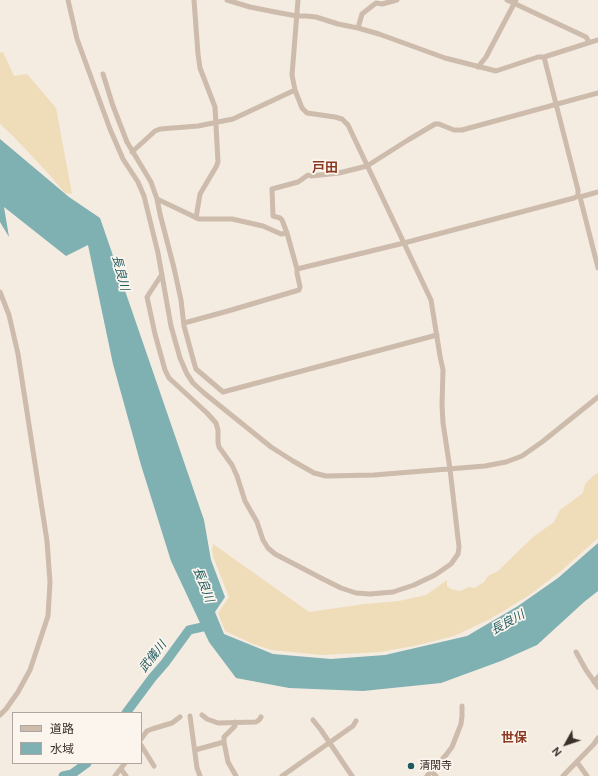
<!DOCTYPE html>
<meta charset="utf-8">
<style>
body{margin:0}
#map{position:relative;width:598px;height:776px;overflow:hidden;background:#f4ebe1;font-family:"DM Sans","Noto Sans JP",sans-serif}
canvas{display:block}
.legend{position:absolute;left:12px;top:712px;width:130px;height:52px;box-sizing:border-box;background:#fbf5ee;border:1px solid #aea6a0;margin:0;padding:5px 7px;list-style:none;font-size:12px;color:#3b302b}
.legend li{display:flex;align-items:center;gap:8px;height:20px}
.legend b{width:20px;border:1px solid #aea6a0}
.north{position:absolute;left:546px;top:724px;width:40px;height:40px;-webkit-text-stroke:3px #fbf5ee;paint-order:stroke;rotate:230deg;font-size:11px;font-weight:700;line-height:16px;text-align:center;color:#3b302b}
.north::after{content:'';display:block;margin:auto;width:14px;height:18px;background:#3b302b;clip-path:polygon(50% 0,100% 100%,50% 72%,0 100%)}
</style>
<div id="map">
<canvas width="598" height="776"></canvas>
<ul class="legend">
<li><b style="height:5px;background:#cdbbac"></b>道路</li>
<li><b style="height:11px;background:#7fb0b2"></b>水域</li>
</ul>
<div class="north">N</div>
</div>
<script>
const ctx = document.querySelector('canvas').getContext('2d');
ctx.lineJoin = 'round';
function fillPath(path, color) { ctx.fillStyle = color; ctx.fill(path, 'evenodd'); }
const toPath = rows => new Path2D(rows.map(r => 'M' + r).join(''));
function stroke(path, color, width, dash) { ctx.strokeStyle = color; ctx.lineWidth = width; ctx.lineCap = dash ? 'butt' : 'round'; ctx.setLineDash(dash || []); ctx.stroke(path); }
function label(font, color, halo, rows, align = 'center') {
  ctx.font = font + ' "DM Sans","Noto Sans JP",sans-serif'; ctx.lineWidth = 3.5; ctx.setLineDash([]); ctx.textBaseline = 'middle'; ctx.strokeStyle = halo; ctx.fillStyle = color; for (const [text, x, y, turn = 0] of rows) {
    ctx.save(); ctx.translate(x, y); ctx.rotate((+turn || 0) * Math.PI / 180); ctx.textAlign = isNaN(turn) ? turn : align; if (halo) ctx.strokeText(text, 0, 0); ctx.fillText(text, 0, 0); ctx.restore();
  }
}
fillPath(toPath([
 [3,52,14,76,27,74,56,108,72,194,65,193,47,172,13,136,0,124,0,53],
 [598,473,598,538,561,571,528,596,490,619,454,636,414,646,380,652,321,655,272,650,253,644,225,631,218,613,229,597,214,559,212,551,213,544,309,612,365,604,399,601,426,595,447,580,447,586,451,589,460,591,469,587,475,588,484,582,488,576,498,571,533,537,554,522,560,510,583,493,585,484,593,476]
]), '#efdcb8');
fillPath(toPath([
 [0,139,69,197,100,218,204,520,211,560,225,597,215,612,224,634,273,654,331,659,385,655,467,636,518,606,558,578,598,543,598,591,584,602,537,645,501,661,441,683,363,691,289,688,236,678,209,642,171,561,141,465,113,364,88,245,66,256,4,207,9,237,0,222]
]), '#7fb0b2');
stroke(toPath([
 [126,713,152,678,165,663,189,630,207,626],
 [63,776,72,774,87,763]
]), '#7fb0b2', 9);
stroke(toPath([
 [68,0,77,39,110,129,123,159,138,182,144,196,158,253,171,326,180,358,187,374,193,383,204,393,271,447,293,461,314,473,326,476,374,475,485,466,506,462,522,456,542,442,598,397],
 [194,0,198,54,200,68,215,107,218,162,216,167,200,194,196,218],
 [227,0,250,7,275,12,297,16,306,16,316,17,338,24,358,28,379,34,445,58,496,71,538,57,544,57,598,40],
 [507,0,586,37,589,42],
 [358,28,362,14,376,3,382,4,397,0],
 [544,57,578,190,578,196],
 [478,67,486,57,516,0],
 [103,74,113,106,127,142,151,182,157,199,160,214,174,268,181,300,184,326,195,366,196,369,223,392,437,335],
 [132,152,155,131,160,129,198,126,233,119,295,90],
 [578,196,580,197,598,268],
 [580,197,598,192],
 [157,199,199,219,232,219,263,226,281,234,287,233],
 [297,269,404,243,574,198,578,196],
 [162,274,147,297,155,334,165,370,169,378,207,413,216,423,218,430,218,442,219,447,232,465,237,476,245,501,257,522,263,540,268,548,275,554,321,578,341,588,356,593,370,594,393,592,414,585,435,575,451,564,458,554,459,547,450,469,443,423,442,405,443,370,440,356,431,300,348,125,342,119,335,117,307,113,302,108,295,90,292,75,298,0],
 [0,292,9,315,18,354,47,541,50,582,48,616,30,670,18,692,6,709,0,715],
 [184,323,228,311,299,290,300,287,297,273,297,269,287,233,282,220,280,218,273,216,272,189,298,182,308,175,311,176,339,173,367,166,408,140,435,124,439,124,454,130,462,130,598,93],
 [576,652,586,670,598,687],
 [594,682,598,677],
 [202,715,207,719,218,723,256,722,259,720,261,717],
 [190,716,197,768,200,776],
 [313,720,321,730,352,776],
 [141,739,147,731,152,729,172,723,180,717],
 [224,742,224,737,235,726,235,722],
 [141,745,154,766],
 [195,750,224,742,228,762,236,776],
 [577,762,587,776],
 [121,769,126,776],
 [432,772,436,776],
 [115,776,125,763],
 [282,776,353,726,356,721],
 [427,776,446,755,452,747,461,724,462,716,462,706],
 [563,776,594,744,598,738]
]), '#cdbbac', 5);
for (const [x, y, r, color] of [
 [411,766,4,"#1f5a5e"]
]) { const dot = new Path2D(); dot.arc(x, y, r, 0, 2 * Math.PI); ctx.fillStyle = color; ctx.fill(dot); stroke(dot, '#fbf5ee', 1.5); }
label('11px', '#3b302b', '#fbf5ee', [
 ["清閑寺",419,766]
], 'left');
label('italic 12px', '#1f5a5e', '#fbf5ee', [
 ["長良川",120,273,76],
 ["長良川",203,585,69],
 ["長良川",508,623,-29],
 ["武儀川",153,657,-52]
]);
label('bold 13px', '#8c3b22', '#fbf5ee', [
 ["戸田",325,169],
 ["世保",514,739]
]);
</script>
